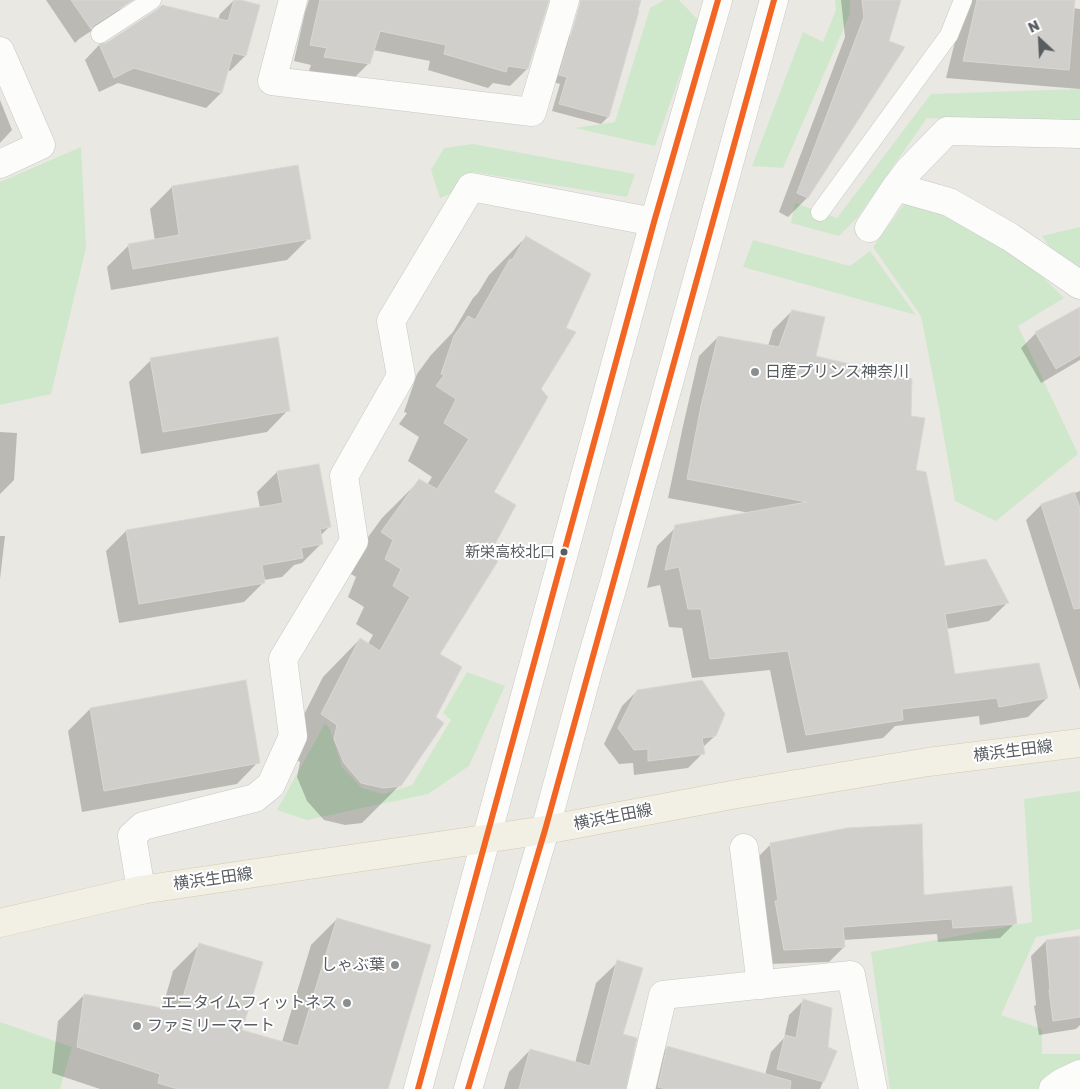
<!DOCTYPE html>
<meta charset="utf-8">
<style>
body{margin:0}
#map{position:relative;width:1080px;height:1089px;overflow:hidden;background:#eae8e2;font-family:"Golos Text",sans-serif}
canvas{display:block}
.north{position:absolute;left:1015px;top:15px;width:50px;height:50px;-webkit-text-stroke:4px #fff;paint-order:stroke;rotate:335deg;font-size:14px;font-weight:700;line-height:20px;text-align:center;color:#585d62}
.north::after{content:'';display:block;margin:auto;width:18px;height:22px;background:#585d62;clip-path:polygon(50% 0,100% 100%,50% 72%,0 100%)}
</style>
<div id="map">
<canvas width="1080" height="1089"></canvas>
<div class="north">N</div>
</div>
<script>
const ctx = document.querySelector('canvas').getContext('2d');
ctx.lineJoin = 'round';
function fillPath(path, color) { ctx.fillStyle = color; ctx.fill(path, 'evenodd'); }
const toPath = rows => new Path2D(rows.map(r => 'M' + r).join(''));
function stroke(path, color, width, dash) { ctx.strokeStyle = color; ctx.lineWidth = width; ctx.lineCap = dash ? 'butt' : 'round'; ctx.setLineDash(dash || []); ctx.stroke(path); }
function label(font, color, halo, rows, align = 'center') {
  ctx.font = font + ' "Golos Text","Noto Sans JP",sans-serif'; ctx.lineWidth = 4; ctx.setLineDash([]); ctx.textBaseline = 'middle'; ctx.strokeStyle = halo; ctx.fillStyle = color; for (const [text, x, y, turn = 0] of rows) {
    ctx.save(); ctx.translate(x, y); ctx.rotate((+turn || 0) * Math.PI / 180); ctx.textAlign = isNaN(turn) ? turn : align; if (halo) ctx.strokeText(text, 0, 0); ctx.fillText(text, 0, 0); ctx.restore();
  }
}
fillPath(toPath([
 [664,0,679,0,699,21,655,146,575,128,615,122,650,8],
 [835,0,850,0,850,14,783,168,752,166,803,32,823,42,836,10],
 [1080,89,1080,124,927,118,857,218,839,236,791,223,795,203,837,218,931,94],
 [473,144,635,174,627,197,473,172,460,190,440,198,431,170,444,148],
 [81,147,86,248,51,394,0,405,0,182],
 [905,203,940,212,1024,259,1064,298,1018,326,1078,454,996,521,955,501,939,408,921,316,873,247],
 [1080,227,1080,275,1053,252,1042,236],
 [753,240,850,266,870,251,916,315,743,267],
 [467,672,505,686,469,766,428,794,307,820,277,810,325,723,330,729,342,767,362,788,383,794,412,785,451,720,443,713],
 [1080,791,1080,929,1036,937,1001,1015,1042,1029,1042,1054,1080,1054,1080,1060,1037,1089,890,1089,871,952,1032,922,1024,799],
 [0,1022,72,1047,60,1089,0,1089]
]), '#cfe8cb');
fillPath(toPath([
 [46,0,127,0,128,1,114,16,79,39,75,43],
 [234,0,258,6,245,56,230,71,227,70,221,93,206,108,118,83,99,92,85,60,99,45,218,20,220,14],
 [309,0,507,0,527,69,510,86,493,83,488,88,428,70,430,61,373,50,369,63,352,80,308,74,311,65,294,61,305,12],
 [582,0,641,0,608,117,601,124,552,111,560,84,553,82,565,41,572,33],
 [841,0,900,0,807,198,788,217,779,212,845,37],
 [972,0,1074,0,1073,8,1080,9,1080,89,946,78,963,9],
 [0,100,12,130,0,143],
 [172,187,309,238,287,260,111,290,107,267,129,245,155,241,150,209],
 [526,237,539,389,492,492,487,555,438,655,400,785,362,823,345,825,324,820,307,801,297,777,300,762,285,752,323,677,360,639,368,644,373,635,356,624,364,607,348,597,356,577,344,570,382,518,420,480,427,485,432,477,408,461,419,437,399,424,407,413,404,412,417,374,431,355,453,332,473,298,478,293,489,275],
 [792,311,815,357,910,417,915,472,944,567,1007,603,989,621,946,629,954,675,1047,698,1028,717,980,725,979,716,895,726,883,738,787,753,770,670,692,678,682,628,669,627,660,585,647,588,657,546,676,527,750,513,668,498,683,426,699,356,718,337,768,346,773,330],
 [1080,319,1080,360,1041,383,1021,348,1036,333],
 [151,360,288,410,267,432,141,454,129,382],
 [0,432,17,433,14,480,0,494],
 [277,472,330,526,320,536,322,543,302,563,294,565,282,577,264,580,264,582,244,602,119,623,106,551,126,531,260,508,257,492],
 [1080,491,1080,690,1026,520,1041,505],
 [0,536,5,536,0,579],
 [637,691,715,736,702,748,703,753,688,768,634,775,633,763,619,764,604,744,622,706],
 [90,709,258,762,237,784,82,812,68,731],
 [771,844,922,896,1015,923,1000,938,938,942,937,934,843,940,844,947,829,962,769,964,756,859],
 [337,919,386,1089,100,1089,52,1073,58,1021,84,995,162,1009,173,971,200,944,241,1031,282,1042,311,945],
 [1080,937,1080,1025,1076,1029,1039,1035,1034,1006,1036,1005,1031,956,1046,941],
 [618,962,622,1035,616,1089,504,1089,509,1072,530,1050,575,1063,596,983],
 [804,1000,826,1048,835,1052,820,1089,646,1089,653,1062,667,1047,765,1075,771,1052,784,1038,789,1015]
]), '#0003');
const building = toPath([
 [71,0,133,0,94,25,91,29,71,0],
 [234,0,241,0,260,5,246,56,233,53,222,93,134,68,114,78,99,44,106,43,158,9,162,5,228,21,234,0],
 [320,0,549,0,528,69,508,66,506,72,444,54,446,45,380,31,370,64,324,57,327,48,310,45,320,0],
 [580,0,641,0,638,10,639,11,609,117,559,104,567,77,559,75,580,4,580,0],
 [862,0,901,0,889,41,905,47,808,198,797,193,864,17,862,0],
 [977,0,1075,0,1069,70,963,61,977,0],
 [298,165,311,239,133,269,128,244,179,235,172,186,298,165],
 [526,236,591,274,566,328,576,332,541,389,548,397,494,492,516,505,489,555,498,561,440,654,462,667,436,717,444,723,401,786,383,788,361,783,344,763,334,739,337,725,321,714,360,638,380,651,410,597,393,586,401,569,385,559,393,540,381,532,419,479,437,489,469,439,444,423,456,399,436,386,444,375,441,374,454,336,468,316,475,320,510,259,512,260,526,236],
 [1080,307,1080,355,1056,369,1035,332,1080,307],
 [792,310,825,317,816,356,912,379,911,416,925,418,916,470,926,472,945,566,986,559,1009,603,945,614,955,674,1039,663,1048,698,999,707,997,698,902,709,903,720,806,735,788,651,710,659,701,609,688,609,679,567,665,570,675,525,807,502,687,479,701,406,718,336,779,347,792,310],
 [278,337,290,411,163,432,150,358,278,337],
 [319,464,331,527,320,529,323,544,301,548,303,558,262,565,265,583,139,604,126,530,283,503,277,471,319,464],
 [1074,492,1080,508,1080,608,1074,609,1041,504,1074,492],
 [246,680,260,763,104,791,90,708,246,680],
 [702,680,725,714,716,736,702,738,705,754,648,761,648,749,634,750,618,728,637,690,702,680],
 [922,824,924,895,1012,886,1017,924,953,928,952,919,843,927,845,947,784,950,775,901,778,901,770,843,847,828,922,824],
 [337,918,431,945,388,1089,178,1089,158,1083,160,1074,77,1047,84,994,179,1011,199,943,263,962,242,1030,298,1046,337,918],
 [1080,936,1080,1017,1053,1021,1049,990,1050,990,1046,940,1080,936],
 [617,960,643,968,623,1034,637,1038,626,1089,519,1089,530,1049,590,1066,617,960],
 [803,999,832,1008,828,1047,837,1051,824,1082,777,1069,785,1035,796,1038,803,999],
 [667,1046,791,1081,790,1089,666,1089,658,1087,667,1046]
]);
fillPath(building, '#d0cfcb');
stroke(building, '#d9d7d2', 1);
const service = toPath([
 [100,34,152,0],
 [820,212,949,35,963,0]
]);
const minor = toPath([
 [293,0,272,81,532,112,565,0],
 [0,51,41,145,0,164],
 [896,187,949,202,1010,237,1080,285],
 [869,228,896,187,909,170,947,131,1080,134],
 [744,848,761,985],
 [141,890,132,836,143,826,255,798,271,785,293,736,283,659,354,541,344,476,401,376,391,321,471,187,654,222],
 [641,1089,663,995,851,975,873,1089],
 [1053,1089,1061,1083,1080,1074]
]);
const tertiary = toPath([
 [418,1089,654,222,718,0],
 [468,1089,545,830,588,671,615,579,774,0]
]);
const primary = toPath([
 [0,923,141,890,545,830,737,794,928,762,1080,743]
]);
stroke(service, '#c7c7c7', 19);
stroke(minor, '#c7c7c7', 29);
stroke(tertiary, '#c7c7c7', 29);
stroke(primary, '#d5caad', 29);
stroke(service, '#fcfcfb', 18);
stroke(minor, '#fcfcfb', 28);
stroke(tertiary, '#fcfcfb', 28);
stroke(primary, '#f2f0e5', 28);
stroke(toPath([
 [418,1089,654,222,718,0],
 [468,1089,545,830,774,0]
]), '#f26522', 6);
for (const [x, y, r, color] of [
 [755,372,5,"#8b8e8f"],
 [564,552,4.5,"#585d62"],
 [395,965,5,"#8b8e8f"],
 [347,1003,5,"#8b8e8f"],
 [137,1026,5,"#8b8e8f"]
]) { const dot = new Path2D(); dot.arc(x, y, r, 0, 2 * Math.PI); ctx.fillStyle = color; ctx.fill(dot); stroke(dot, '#fff', 2); }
label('15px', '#585d62', '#fff', [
 ["新栄高校北口",555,552]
], 'right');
label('16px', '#585d62', '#fff', [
 ["日産プリンス神奈川",765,372],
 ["しゃぶ葉",385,965,"right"],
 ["エニタイムフィットネス",337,1003,"right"],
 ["ファミリーマート",147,1026]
], 'left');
label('16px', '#585d62', '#fff', [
 ["横浜生田線",1013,751,-7],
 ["横浜生田線",613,817,-11],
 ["横浜生田線",213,879,-8]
]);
</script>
